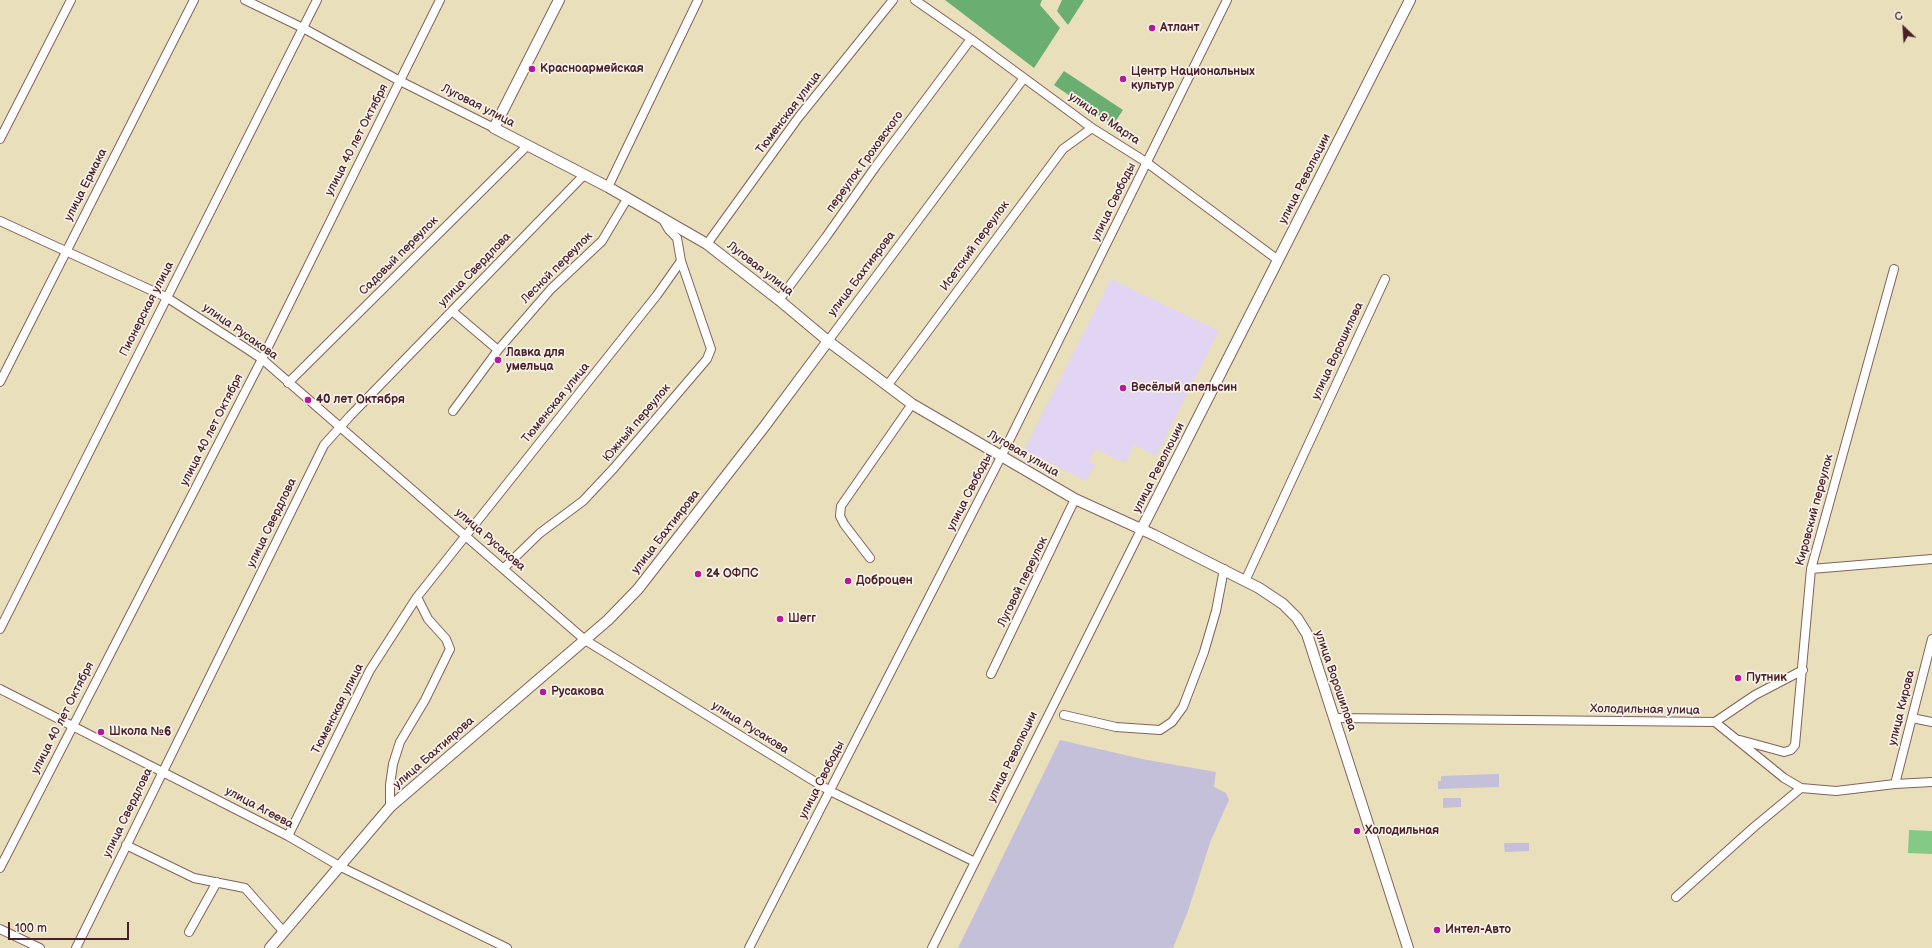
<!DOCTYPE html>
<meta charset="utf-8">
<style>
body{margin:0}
#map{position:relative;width:1932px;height:948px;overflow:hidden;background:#e9dfbb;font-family:"Balsamiq Sans",sans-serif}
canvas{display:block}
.north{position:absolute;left:1884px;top:8px;width:40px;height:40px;-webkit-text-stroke:3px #f7f3e8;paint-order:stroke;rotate:335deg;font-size:11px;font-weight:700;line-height:16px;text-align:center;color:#4a1f2b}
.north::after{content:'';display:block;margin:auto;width:14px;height:18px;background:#4a1f2b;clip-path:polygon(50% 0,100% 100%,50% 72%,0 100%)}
.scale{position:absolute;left:8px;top:922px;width:121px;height:18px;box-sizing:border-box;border:2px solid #4a1f2b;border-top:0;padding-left:5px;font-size:12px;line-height:14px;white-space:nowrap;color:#4a1f2b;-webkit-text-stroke:3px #f7f3e8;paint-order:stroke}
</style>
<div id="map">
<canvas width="1932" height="948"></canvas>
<div class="north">С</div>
<div class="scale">100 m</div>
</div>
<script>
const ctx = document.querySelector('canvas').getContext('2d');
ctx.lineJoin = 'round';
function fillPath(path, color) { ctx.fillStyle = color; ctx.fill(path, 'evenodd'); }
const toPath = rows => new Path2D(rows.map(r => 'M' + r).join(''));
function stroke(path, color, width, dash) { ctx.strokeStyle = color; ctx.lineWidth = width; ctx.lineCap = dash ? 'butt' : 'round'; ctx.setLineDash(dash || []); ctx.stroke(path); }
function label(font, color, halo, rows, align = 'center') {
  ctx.font = font + ' "Balsamiq Sans",sans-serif'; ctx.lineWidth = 3.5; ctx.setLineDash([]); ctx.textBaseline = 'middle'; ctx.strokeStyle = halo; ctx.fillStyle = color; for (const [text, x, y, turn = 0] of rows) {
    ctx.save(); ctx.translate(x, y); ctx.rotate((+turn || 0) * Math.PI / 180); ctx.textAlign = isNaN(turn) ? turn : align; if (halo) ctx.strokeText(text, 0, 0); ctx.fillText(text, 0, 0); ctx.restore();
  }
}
fillPath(toPath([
 [1111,279,1219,331,1156,456,1134,445,1125,463,1095,449,1089,461,1095,464,1086,481,1024,450]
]), '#e2d4f3');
fillPath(toPath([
 [1060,740,1142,759,1216,772,1214,787,1226,793,1229,800,1211,840,1188,911,1173,948,958,948],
 [1499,774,1499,787,1438,789,1438,781,1441,781,1441,776],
 [1443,798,1461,798,1461,807,1443,808],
 [1504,843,1529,843,1529,851,1505,852]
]), '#c5c0da');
fillPath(toPath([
 [1909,830,1932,831,1932,854,1908,853]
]), '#84ca85');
fillPath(toPath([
 [945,0,1042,0,1040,5,1060,28,1034,68],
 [1062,0,1084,0,1068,25,1057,11],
 [1064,71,1123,110,1113,125,1054,85]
]), '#6bae72');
const minor = toPath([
 [245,0,303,28,400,81,494,128],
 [915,0,971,39,1092,128,1146,162,1278,260],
 [0,139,71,0],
 [608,187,698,0],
 [0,221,166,297,244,347,262,359,585,640,830,791,975,862],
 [707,244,798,118,893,0],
 [779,300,826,237,876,166,971,39],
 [452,311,498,350],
 [828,341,1024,78],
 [0,382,194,0],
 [288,383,527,146],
 [887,386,1063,149,1092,128],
 [453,411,498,350,551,289,602,241,627,199],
 [870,558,844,524,840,516,841,506,912,404],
 [504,568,540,533,583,501,614,468,707,359,711,349,681,261],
 [1811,569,1932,559],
 [1245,581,1385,279],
 [0,629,317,0],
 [991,674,1075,499],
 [0,689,288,836,341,867,507,948],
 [1064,715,1116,727,1160,730,1172,722,1183,707,1204,652,1216,611,1224,569],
 [1334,718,1715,722,1784,778,1801,788,1836,791,1895,784,1932,782],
 [1912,718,1932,722],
 [1715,722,1755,695,1803,670],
 [1740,740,1784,752,1791,750,1795,745,1811,569,1894,269],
 [1895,784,1932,639],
 [390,807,390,785,393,764,400,742,425,700,450,649,446,639,428,619,417,597,657,295,681,261,677,238,669,230,662,218],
 [288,836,370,670,417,597],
 [126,845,194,878,245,888,283,931],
 [0,868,262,359,440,0],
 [1676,897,1754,827,1801,788],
 [0,929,40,948],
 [189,932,217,882],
 [76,948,324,445,350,416,584,175],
 [749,948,1001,457,1227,0],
 [932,948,1141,530]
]);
const major = toPath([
 [559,0,494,128,608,187,707,244,779,300,828,341,912,404,1075,499,1154,535,1259,588,1283,604,1297,618,1307,634,1408,948],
 [1141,530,1410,0],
 [270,948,390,807,608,620,638,589,764,427,828,341]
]);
stroke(minor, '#82625d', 10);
stroke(major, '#82625d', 12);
stroke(minor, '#fff', 8);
stroke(major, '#fff', 10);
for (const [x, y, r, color] of [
 [1152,28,4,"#b5179e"],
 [532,69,4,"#b5179e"],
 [1123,79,4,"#b5179e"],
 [498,360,4,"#b5179e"],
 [1123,388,4,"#b5179e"],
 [308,400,4,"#b5179e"],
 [698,574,4,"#b5179e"],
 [848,581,4,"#b5179e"],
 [780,619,4,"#b5179e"],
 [1738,678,4,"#b5179e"],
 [543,692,4,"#b5179e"],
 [101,732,4,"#b5179e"],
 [1357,831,4,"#b5179e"],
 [1437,930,4,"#b5179e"]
]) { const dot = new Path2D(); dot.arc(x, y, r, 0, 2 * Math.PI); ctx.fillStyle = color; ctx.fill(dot); stroke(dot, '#f7f3e8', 1.5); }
label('bold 12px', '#4a1f2b', '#f7f3e8', [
 ["Атлант",1160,28],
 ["Красноармейская",540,69],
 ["Центр Национальных",1131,72],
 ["культур",1131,86],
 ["Лавка для",506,353],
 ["умельца",506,367],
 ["Весёлый апельсин",1131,388],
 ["40 лет Октября",316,400],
 ["24 ОФПС",706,574],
 ["Доброцен",856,581],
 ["Шегг",788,619],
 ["Путник",1746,678],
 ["Русакова",551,692],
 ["Школа №6",109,732],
 ["Холодильная",1365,831],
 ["Интел-Авто",1445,930]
], 'left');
label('12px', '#4a1f2b', '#f7f3e8', [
 ["Луговая улица",478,106,27],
 ["Тюменская улица",789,113,-53],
 ["улица 8 Марта",1104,119,34],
 ["улица 40 лет Октября",357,140,-63],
 ["переулок Гроховского",865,162,-54],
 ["улица Революции",1305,179,-63],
 ["улица Ермака",86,185,-63],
 ["улица Свободы",1114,202,-64],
 ["Исетский переулок",975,246,-54],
 ["Садовый переулок",399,256,-45],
 ["Лесной переулок",557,268,-45],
 ["Луговая улица",760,269,38],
 ["улица Свердлова",475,270,-46],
 ["улица Бахтиярова",862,274,-53],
 ["Пионерская улица",147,309,-63],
 ["улица Русакова",240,332,35],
 ["улица Ворошилова",1338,351,-65],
 ["Тюменская улица",556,403,-51],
 ["Южный переулок",637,423,-50],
 ["улица 40 лет Октября",212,430,-63],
 ["Луговая улица",1023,454,30],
 ["улица Революции",1159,468,-63],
 ["улица Свободы",970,492,-63],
 ["Кировский переулок",1815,510,-75],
 ["улица Свердлова",272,523,-64],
 ["улица Бахтиярова",666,532,-52],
 ["улица Русакова",490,540,41],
 ["Луговой переулок",1023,582,-64],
 ["улица Ворошилова",1335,681,71],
 ["улица Кирова",1902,708,-76],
 ["Тюменская улица",338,709,-63],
 ["Холодильная улица",1645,710,1],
 ["улица 40 лет Октября",63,718,-63],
 ["улица Русакова",750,728,32],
 ["улица Бахтиярова",434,753,-41],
 ["улица Революции",1013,757,-64],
 ["улица Свободы",822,780,-63],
 ["улица Агеева",259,808,28],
 ["улица Свердлова",128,813,-64]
]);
</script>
